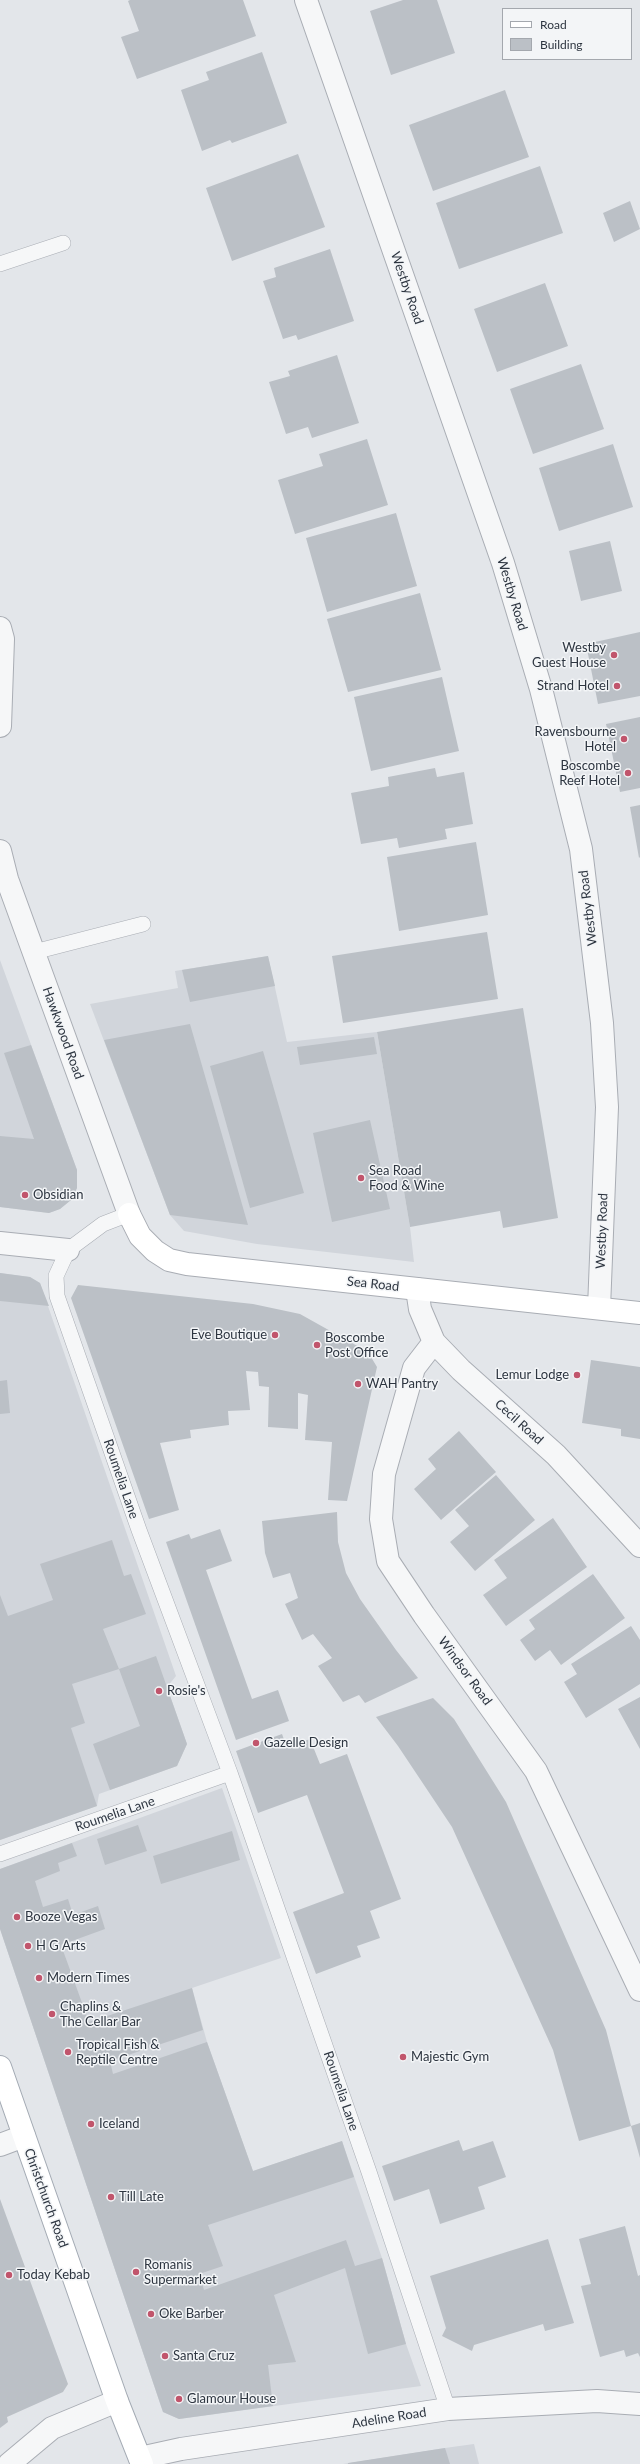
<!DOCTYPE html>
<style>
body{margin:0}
#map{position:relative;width:640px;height:2464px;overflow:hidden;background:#e3e6ea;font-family:Lato,sans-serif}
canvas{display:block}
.legend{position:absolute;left:502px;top:8px;width:130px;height:52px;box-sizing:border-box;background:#f3f5f7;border:1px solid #a4a8ae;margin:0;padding:5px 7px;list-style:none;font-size:12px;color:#2d3540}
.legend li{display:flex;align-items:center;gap:8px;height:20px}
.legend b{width:20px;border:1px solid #a4a8ae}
</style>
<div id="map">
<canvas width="640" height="2464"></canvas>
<ul class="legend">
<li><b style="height:5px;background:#fff"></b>Road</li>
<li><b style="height:11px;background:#bbc0c6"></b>Building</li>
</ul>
</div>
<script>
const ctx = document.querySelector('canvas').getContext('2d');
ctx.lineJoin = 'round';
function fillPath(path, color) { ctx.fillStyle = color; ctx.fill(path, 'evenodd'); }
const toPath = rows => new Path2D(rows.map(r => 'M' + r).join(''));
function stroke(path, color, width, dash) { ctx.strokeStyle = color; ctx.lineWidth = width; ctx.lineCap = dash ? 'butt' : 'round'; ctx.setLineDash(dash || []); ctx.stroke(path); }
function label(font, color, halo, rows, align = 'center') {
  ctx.font = font + ' Lato,sans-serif'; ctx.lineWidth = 3; ctx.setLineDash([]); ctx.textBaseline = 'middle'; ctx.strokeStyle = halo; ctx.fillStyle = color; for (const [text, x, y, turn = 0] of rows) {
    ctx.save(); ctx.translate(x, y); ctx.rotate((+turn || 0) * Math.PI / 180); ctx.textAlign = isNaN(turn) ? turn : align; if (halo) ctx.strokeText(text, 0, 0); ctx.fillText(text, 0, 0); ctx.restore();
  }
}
fillPath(toPath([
 [268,956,287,1042,377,1032,410,1227,414,1262,257,1244,184,1231,170,1215,90,1004,178,988,175,971],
 [0,960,77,1170,77,1188,71,1200,60,1209,49,1213,0,1207],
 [0,1273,30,1277,40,1283,176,1676,167,1687,187,1744,177,1766,99,1794,97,1806,0,1840],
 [222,1788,281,1958,192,1988,207,2042,253,2171,342,2141,382,2258,406,2344,421,2386,179,2419,163,2412,0,1929,0,1869],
 [474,2444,479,2464,343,2464,445,2448]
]), '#d1d5db');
fillPath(toPath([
 [130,0,243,0,256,36,137,79,121,37,139,31,128,1],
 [403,0,437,0,455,53,391,75,370,11],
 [262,52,287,123,232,143,230,140,202,151,181,90,209,80,206,72],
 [505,90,529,157,433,191,409,125],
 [298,154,325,227,232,261,206,188],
 [540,166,563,233,459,269,436,203],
 [630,201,640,229,614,242,603,213],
 [330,249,354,321,298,340,296,335,283,339,263,281,276,277,274,268],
 [545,283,568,346,497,372,474,309],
 [337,355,359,423,312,438,308,427,286,434,269,382,290,376,288,371],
 [581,364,604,429,533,454,510,389],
 [367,439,388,505,295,534,278,480,323,466,319,454],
 [613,444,633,507,559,531,539,468],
 [396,513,417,586,327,612,306,538],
 [610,541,622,591,581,601,569,551],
 [420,593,441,670,348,692,327,619],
 [640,632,640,696,598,704,586,644],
 [442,677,459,751,371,771,354,697],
 [640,717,640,788,620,792,606,724],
 [435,768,437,777,464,772,473,824,445,829,447,839,399,848,397,838,361,844,351,793,389,786,388,777],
 [640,805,640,857,639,858,630,807],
 [476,842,488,915,399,931,387,857],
 [487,932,498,999,343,1023,332,956],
 [268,956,275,986,190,1002,182,970],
 [523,1008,558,1218,503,1228,500,1211,410,1227,377,1032],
 [190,1024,248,1225,170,1215,104,1040],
 [374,1037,377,1054,300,1065,297,1047],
 [31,1045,77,1170,77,1188,71,1200,60,1209,49,1213,0,1207,0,1136,34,1139,4,1053],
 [263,1051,304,1193,250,1208,210,1066],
 [370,1120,390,1209,332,1222,313,1133],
 [0,1273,30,1277,40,1283,49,1306,0,1301],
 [78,1285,253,1304,300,1314,368,1352,377,1367,347,1501,328,1500,332,1442,305,1440,308,1395,298,1393,298,1429,268,1427,269,1387,259,1386,258,1372,246,1371,250,1410,228,1411,229,1425,190,1430,191,1438,160,1443,179,1510,149,1519,71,1298],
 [591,1360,640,1367,640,1439,621,1436,621,1429,582,1423],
 [7,1380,10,1413,0,1414,0,1381],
 [459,1431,496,1472,441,1520,414,1489,436,1469,428,1459],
 [496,1475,535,1520,475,1571,450,1542,469,1526,455,1510],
 [337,1512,338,1542,346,1573,360,1599,396,1650,418,1678,365,1703,359,1695,343,1702,318,1666,332,1658,313,1634,302,1640,285,1604,298,1598,290,1573,273,1578,265,1553,262,1521],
 [553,1518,587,1567,506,1626,483,1595,507,1578,494,1560],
 [220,1529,232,1561,206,1570,252,1699,278,1690,289,1721,236,1740,166,1542,189,1534,191,1539],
 [112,1540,124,1576,131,1574,146,1614,103,1629,119,1669,156,1656,187,1744,177,1766,110,1790,93,1744,140,1726,119,1669,72,1684,85,1723,71,1728,97,1806,0,1840,0,1595,8,1616,53,1600,40,1564],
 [593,1574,625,1618,561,1665,550,1650,535,1661,520,1640,535,1629,529,1620],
 [631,1626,640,1640,640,1684,586,1718,564,1682,577,1674,571,1664],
 [640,1697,640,1749,618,1709],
 [433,1698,454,1719,506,1802,606,2030,631,2126,579,2141,553,2050,452,1827,398,1746,376,1717],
 [282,1734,287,1748,310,1739,320,1764,347,1754,401,1899,370,1911,380,1938,357,1946,361,1957,316,1974,293,1912,344,1893,307,1795,258,1813,236,1751],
 [138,1825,147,1851,105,1865,97,1839],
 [232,1831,240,1860,161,1884,153,1856],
 [72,1843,77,1856,58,1863,60,1871,35,1881,43,1907,68,1899,73,1915,98,1906,105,1929,61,1945,89,2022,192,1988,203,2030,110,2061,113,2074,207,2042,253,2171,342,2141,354,2177,208,2225,223,2266,199,2274,204,2290,346,2240,355,2266,382,2258,406,2344,368,2354,345,2268,274,2295,296,2362,268,2365,273,2406,179,2419,163,2412,0,1929,0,1869],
 [640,2123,640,2158,631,2126],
 [459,2140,463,2151,493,2141,506,2177,478,2187,485,2209,440,2224,429,2189,394,2201,382,2166],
 [0,2199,68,2384,63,2392,7,2417,8,2422,0,2428],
 [625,2226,638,2276,640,2275,640,2357,638,2353,626,2357,624,2350,600,2357,581,2286,591,2284,579,2239],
 [548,2239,574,2323,545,2331,543,2324,474,2345,472,2351,442,2336,446,2328,430,2276],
 [445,2448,450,2464,348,2464,348,2463]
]), '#bbc0c6');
const lane = toPath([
 [0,264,63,243],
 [34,952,143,924],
 [129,1214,103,1224,68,1250,56,1276,57,1296,139,1530,230,1773,369,2172,448,2409],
 [0,1854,230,1773]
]);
const street = toPath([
 [306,0,503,563,541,689,581,849,602,1023,607,1107,599,1308],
 [0,628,3,639,0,726],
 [0,851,7,879,129,1214],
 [0,1243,68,1250],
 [417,1289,420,1309,434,1342,461,1370,556,1455,640,1546],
 [434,1342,414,1368,384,1474,381,1519,388,1561,424,1615,536,1771,640,1990],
 [0,2145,24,2136],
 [140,2458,181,2449,448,2409,597,2401,640,2404],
 [9,2464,52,2428,117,2401]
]);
const secondary = toPath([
 [129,1214,140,1236,155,1251,169,1260,187,1264,640,1313]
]);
const primary = toPath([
 [0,2067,117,2401,142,2464]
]);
stroke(lane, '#a9adb4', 16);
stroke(street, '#a9adb4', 24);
stroke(secondary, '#a9adb4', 24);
stroke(primary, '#a4abb4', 24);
stroke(lane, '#f6f7f8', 15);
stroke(street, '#f6f7f8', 22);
stroke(secondary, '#fff', 22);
stroke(primary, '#fff', 22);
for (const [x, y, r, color] of [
 [614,655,4,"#c1556c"],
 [617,686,4,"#c1556c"],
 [624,739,4,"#c1556c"],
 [628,773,4,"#c1556c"],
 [361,1178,4,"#c1556c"],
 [25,1195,4,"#c1556c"],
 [275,1335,4,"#c1556c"],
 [317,1345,4,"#c1556c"],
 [577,1375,4,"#c1556c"],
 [358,1384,4,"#c1556c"],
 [159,1691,4,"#c1556c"],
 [256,1743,4,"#c1556c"],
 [17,1917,4,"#c1556c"],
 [28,1946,4,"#c1556c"],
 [39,1978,4,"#c1556c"],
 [52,2014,4,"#c1556c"],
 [68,2052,4,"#c1556c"],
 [403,2057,4,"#c1556c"],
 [91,2124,4,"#c1556c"],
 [111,2197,4,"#c1556c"],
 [136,2272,4,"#c1556c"],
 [9,2275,4,"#c1556c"],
 [151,2314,4,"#c1556c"],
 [165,2356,4,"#c1556c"],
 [179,2399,4,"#c1556c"]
]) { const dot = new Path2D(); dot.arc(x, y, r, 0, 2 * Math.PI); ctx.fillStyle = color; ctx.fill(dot); stroke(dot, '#f3f5f7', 1.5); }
label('13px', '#2d3540', '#f3f5f7', [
 ["Westby Road",407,288,71],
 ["Westby Road",512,594,73],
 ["Westby Road",588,908,-97],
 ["Hawkwood Road",63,1033,70],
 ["Westby Road",602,1231,-88],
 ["Sea Road",373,1284,6],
 ["Cecil Road",519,1422,42],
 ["Roumelia Lane",121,1479,71],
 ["Windsor Road",465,1671,54],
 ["Roumelia Lane",115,1814,-19],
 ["Roumelia Lane",341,2091,71],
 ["Christchurch Road",46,2198,70],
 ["Adeline Road",389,2418,-9]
]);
label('13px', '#2d3540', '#f3f5f7', [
 ["Westby",606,648,"right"],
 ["Guest House",606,663,"right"],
 ["Strand Hotel",609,686,"right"],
 ["Ravensbourne",616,732,"right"],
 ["Hotel",616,747,"right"],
 ["Boscombe",620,766,"right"],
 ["Reef Hotel",620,781,"right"],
 ["Sea Road",369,1171],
 ["Food & Wine",369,1186],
 ["Obsidian",33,1195],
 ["Eve Boutique",267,1335,"right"],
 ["Boscombe",325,1338],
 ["Post Office",325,1353],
 ["Lemur Lodge",569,1375,"right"],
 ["WAH Pantry",366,1384],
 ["Rosie's",167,1691],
 ["Gazelle Design",264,1743],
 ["Booze Vegas",25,1917],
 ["H G Arts",36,1946],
 ["Modern Times",47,1978],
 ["Chaplins &",60,2007],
 ["The Cellar Bar",60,2022],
 ["Tropical Fish &",76,2045],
 ["Reptile Centre",76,2060],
 ["Majestic Gym",411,2057],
 ["Iceland",99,2124],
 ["Till Late",119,2197],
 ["Romanis",144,2265],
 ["Supermarket",144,2280],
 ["Today Kebab",17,2275],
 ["Oke Barber",159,2314],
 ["Santa Cruz",173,2356],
 ["Glamour House",187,2399]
], 'left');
</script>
